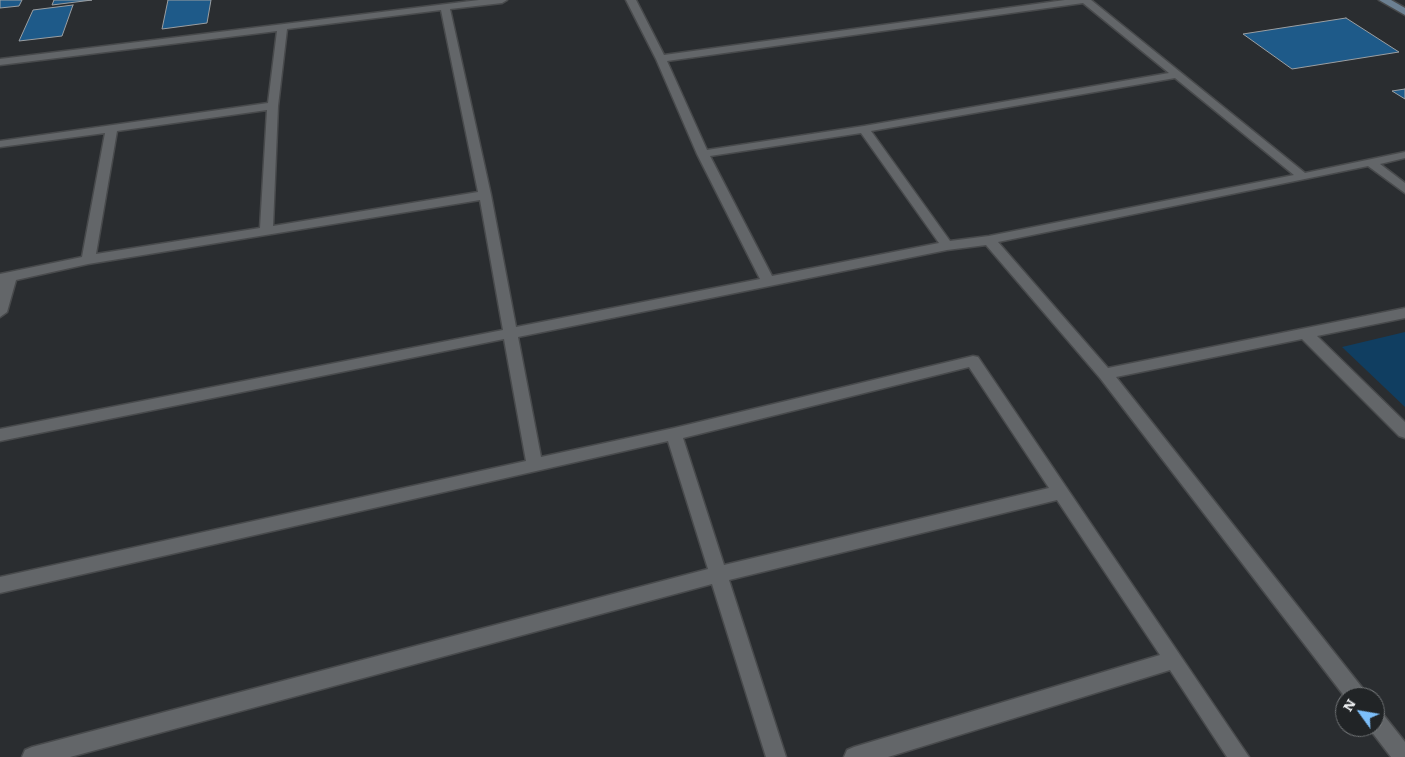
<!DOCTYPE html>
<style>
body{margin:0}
#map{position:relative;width:1405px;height:757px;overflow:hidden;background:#2a2d30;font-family:Literata,serif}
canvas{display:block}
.north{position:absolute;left:1335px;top:687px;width:50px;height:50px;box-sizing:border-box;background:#212426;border:1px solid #737678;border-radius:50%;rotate:302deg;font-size:14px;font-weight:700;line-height:20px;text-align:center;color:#eef0f2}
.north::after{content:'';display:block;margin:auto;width:18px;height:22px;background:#7cbef9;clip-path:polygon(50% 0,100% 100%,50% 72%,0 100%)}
</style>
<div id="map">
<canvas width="1405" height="757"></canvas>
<div class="north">N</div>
</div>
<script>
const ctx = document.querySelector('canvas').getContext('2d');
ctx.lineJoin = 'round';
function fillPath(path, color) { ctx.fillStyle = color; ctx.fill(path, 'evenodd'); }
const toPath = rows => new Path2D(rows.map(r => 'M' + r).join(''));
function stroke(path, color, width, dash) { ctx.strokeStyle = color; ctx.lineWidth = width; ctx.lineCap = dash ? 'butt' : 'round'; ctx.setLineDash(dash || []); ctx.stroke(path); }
fillPath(toPath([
 [1405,332,1405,407,1342,347]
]), '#103e61');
const building = toPath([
 [0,0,22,0,19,6,0,8,0,0],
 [54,0,92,0,52,5,54,0],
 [168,0,211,0,207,23,162,29,168,0],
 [73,5,62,36,19,41,33,10,73,5],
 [1346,18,1399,52,1292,69,1243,34,1346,18],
 [1405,89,1405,99,1392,91,1405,89]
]);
fillPath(building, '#1e5a89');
stroke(building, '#9b9fa2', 1);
const street = toPath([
 [479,0,507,0,502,3,450,9,491,195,516,327,760,279,697,154,656,59,626,0,636,0,664,55,1065,0,1091,0,1305,173,1405,152,1405,158,1380,164,1405,183,1405,193,1368,166,998,242,1108,368,1405,308,1405,318,1317,336,1405,422,1405,438,1399,436,1302,339,1116,377,1364,690,1367,697,1345,697,1100,378,986,245,947,250,518,337,541,457,674,428,973,356,978,357,1249,757,1227,757,1170,670,888,757,844,757,847,750,854,747,1160,655,1057,500,729,580,786,757,766,757,712,584,70,757,22,757,25,750,32,747,708,569,668,441,0,593,0,577,526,461,504,339,0,441,0,429,503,330,480,200,88,264,16,280,7,312,0,317,0,274,82,257,105,133,0,147,0,141,268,103,277,31,0,65,0,59,479,0],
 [1083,3,1169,73,864,126,707,150,667,61,1083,3],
 [441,10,478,192,273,226,278,106,287,29,441,10],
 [1175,78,1294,175,989,236,950,241,871,131,1175,78],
 [267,110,260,228,96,254,117,131,267,110],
 [861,133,939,243,772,276,710,156,861,133],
 [969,367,1049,488,724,565,683,438,969,367],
 [1375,710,1382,713,1405,742,1405,757,1391,757,1368,727,1375,727,1375,710]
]);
const secondary = toPath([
 [1379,0,1391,0,1405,8,1405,15,1379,0]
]);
stroke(street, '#484a4c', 3);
stroke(secondary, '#484a4c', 3);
fillPath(street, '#636669');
fillPath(secondary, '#6c8092');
</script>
